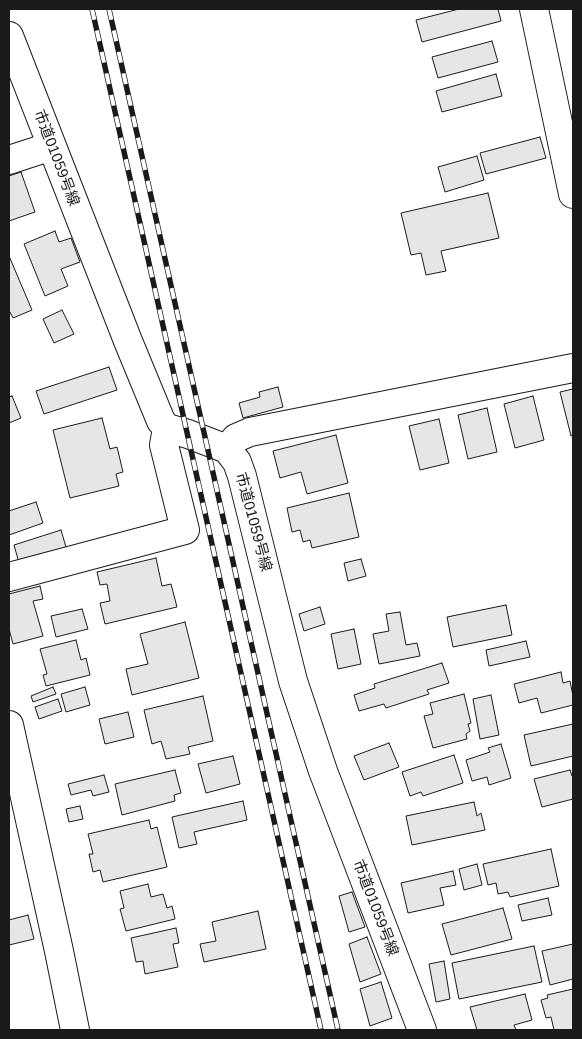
<!DOCTYPE html>
<meta charset="utf-8">
<style>
body{margin:0}
#map{position:relative;width:582px;height:1039px;overflow:hidden;background:#fff;font-family:Arial,sans-serif}
canvas{display:block}
.frame{position:absolute;inset:0;border:10px solid #1a1a1a;pointer-events:none}
</style>
<div id="map">
<canvas width="582" height="1039"></canvas>
<div class="frame"></div>
</div>
<script>
const ctx = document.querySelector('canvas').getContext('2d');
ctx.lineJoin = 'round';
function fillPath(path, color) { ctx.fillStyle = color; ctx.fill(path, 'evenodd'); }
const toPath = rows => new Path2D(rows.map(r => 'M' + r).join(''));
function stroke(path, color, width, dash) { ctx.strokeStyle = color; ctx.lineWidth = width; ctx.lineCap = dash ? 'butt' : 'round'; ctx.setLineDash(dash || []); ctx.stroke(path); }
function label(font, color, halo, rows, align = 'center') {
  ctx.font = font + ' Arial,"Noto Sans JP",sans-serif'; ctx.lineWidth = 4; ctx.setLineDash([]); ctx.textBaseline = 'middle'; ctx.strokeStyle = halo; ctx.fillStyle = color; for (const [text, x, y, turn = 0] of rows) {
    ctx.save(); ctx.translate(x, y); ctx.rotate((+turn || 0) * Math.PI / 180); ctx.textAlign = isNaN(turn) ? turn : align; if (halo) ctx.strokeText(text, 0, 0); ctx.fillText(text, 0, 0); ctx.restore();
  }
}
const building = toPath([
 [459,9,498,9,501,21,422,42,416,20,459,9],
 [492,41,498,62,438,78,432,57,492,41],
 [496,74,502,96,442,112,436,91,496,74],
 [540,137,546,158,486,174,480,153,540,137],
 [477,156,484,180,445,192,438,167,477,156],
 [21,172,35,212,9,221,9,176,21,172],
 [488,193,499,238,441,251,446,271,426,275,421,253,411,255,401,213,488,193],
 [55,231,59,242,71,238,80,262,61,269,68,286,45,296,24,244,55,231],
 [9,256,32,310,13,318,10,312,9,313,9,256],
 [62,310,74,334,54,343,43,319,62,310],
 [109,367,117,390,44,414,36,391,109,367],
 [278,387,283,407,243,418,239,403,260,397,259,392,278,387],
 [573,389,573,435,571,436,560,392,573,389],
 [12,396,21,418,9,423,9,397,12,396],
 [533,396,544,440,515,448,504,404,533,396],
 [487,408,497,452,468,459,458,415,487,408],
 [102,418,110,449,117,447,123,472,116,474,119,486,70,498,53,430,102,418],
 [439,419,449,463,420,470,409,426,439,419],
 [336,435,348,483,307,494,301,472,280,478,273,451,336,435],
 [349,493,359,537,312,548,310,540,303,542,300,530,292,532,287,508,349,493],
 [36,502,43,523,9,535,9,511,36,502],
 [61,530,68,554,19,563,14,545,61,530],
 [156,558,162,586,171,584,177,607,105,624,100,603,110,601,107,584,100,585,97,572,156,558],
 [361,559,366,576,348,581,344,563,361,559],
 [40,586,43,599,33,601,43,636,13,644,9,629,9,594,40,586],
 [506,605,512,635,453,647,447,617,506,605],
 [320,607,325,624,304,631,299,614,320,607],
 [82,609,88,629,56,637,51,616,82,609],
 [400,612,406,645,417,643,420,656,379,664,373,634,389,631,386,614,400,612],
 [185,622,199,678,132,695,126,669,148,664,140,634,185,622],
 [354,629,361,664,338,669,331,634,354,629],
 [76,640,81,660,86,658,90,675,46,686,43,675,47,674,40,649,76,640],
 [526,641,530,657,489,666,486,650,526,641],
 [442,663,449,683,427,690,429,694,386,708,384,704,359,711,354,695,375,688,374,684,442,663],
 [561,672,563,683,570,681,573,696,573,705,541,713,537,698,519,703,514,684,561,672],
 [53,687,56,694,33,702,31,696,53,687],
 [85,687,90,705,66,712,61,694,85,687],
 [464,694,471,723,468,724,470,731,466,734,467,739,433,748,424,716,433,714,430,703,464,694],
 [491,695,499,735,480,739,473,699,491,695],
 [203,696,213,741,188,747,190,754,166,759,161,741,152,744,144,710,203,696],
 [58,699,62,711,39,719,35,707,58,699],
 [128,712,134,737,105,744,99,719,128,712],
 [573,724,573,756,531,766,524,735,573,724],
 [389,743,399,767,364,780,354,756,389,743],
 [501,744,511,778,489,785,487,777,472,781,466,760,490,752,488,748,501,744],
 [454,755,463,783,423,796,421,792,410,796,402,772,454,755],
 [233,756,240,784,206,793,198,764,233,756],
 [175,770,181,793,174,795,175,801,122,815,115,784,175,770],
 [570,770,572,776,573,776,573,799,542,807,534,779,570,770],
 [104,775,109,792,93,796,91,790,71,795,68,784,104,775],
 [243,801,247,820,194,832,197,844,179,848,172,817,243,801],
 [474,802,477,816,481,813,485,830,412,845,406,816,474,802],
 [80,806,83,819,69,822,66,809,80,806],
 [149,820,151,829,157,827,167,867,103,882,100,870,93,872,89,854,93,854,88,834,149,820],
 [551,849,559,886,510,897,508,892,498,894,496,883,488,885,483,864,551,849],
 [477,864,482,885,464,890,459,869,477,864],
 [453,871,456,885,440,888,444,905,408,913,401,883,453,871],
 [148,884,151,897,163,894,167,908,172,906,175,919,126,931,120,909,124,908,120,891,148,884],
 [352,892,365,927,349,932,339,896,352,892],
 [548,898,552,915,522,921,518,905,548,898],
 [503,908,512,939,451,955,442,924,503,908],
 [258,911,266,949,204,962,200,944,216,941,212,922,258,911],
 [28,915,34,939,9,945,9,920,28,915],
 [176,928,179,943,173,944,178,967,145,974,143,961,136,962,131,938,176,928],
 [367,937,381,974,360,982,349,944,367,937],
 [573,944,573,979,550,985,542,951,573,944],
 [534,946,542,982,459,999,452,963,534,946],
 [444,961,450,999,436,1002,429,964,444,961],
 [381,982,392,1018,370,1026,360,989,381,982],
 [573,989,573,1030,554,1030,551,1017,546,1018,541,1000,548,998,547,995,573,989],
 [525,994,532,1020,514,1025,516,1030,477,1030,470,1007,525,994]
]);
fillPath(building, '#e6e6e6');
stroke(building, '#1a1a1a', 1);
const minor = toPath([
 [534,9,573,194],
 [9,36,128,341,161,421,167,428,188,434,227,449,237,462,242,476,293,681,323,771,422,1030],
 [9,160,52,146],
 [227,449,236,438,250,432,573,368],
 [9,577,185,530,164,445,167,428],
 [9,725,59,951,75,1030]
]);
stroke(minor, '#1a1a1a', 30);
stroke(minor, '#fff', 28);
const rail = toPath([
 [92,9,321,1030],
 [109,9,338,1030]
]);
stroke(rail, '#1a1a1a', 5.5);
stroke(rail, '#fff', 4, [11]);
label('15px', '#1a1a1a', '#fff', [
 ["市道01059号線",56,158,69],
 ["市道01059号線",253,522,75],
 ["市道01059号線",375,908,69]
]);
</script>
